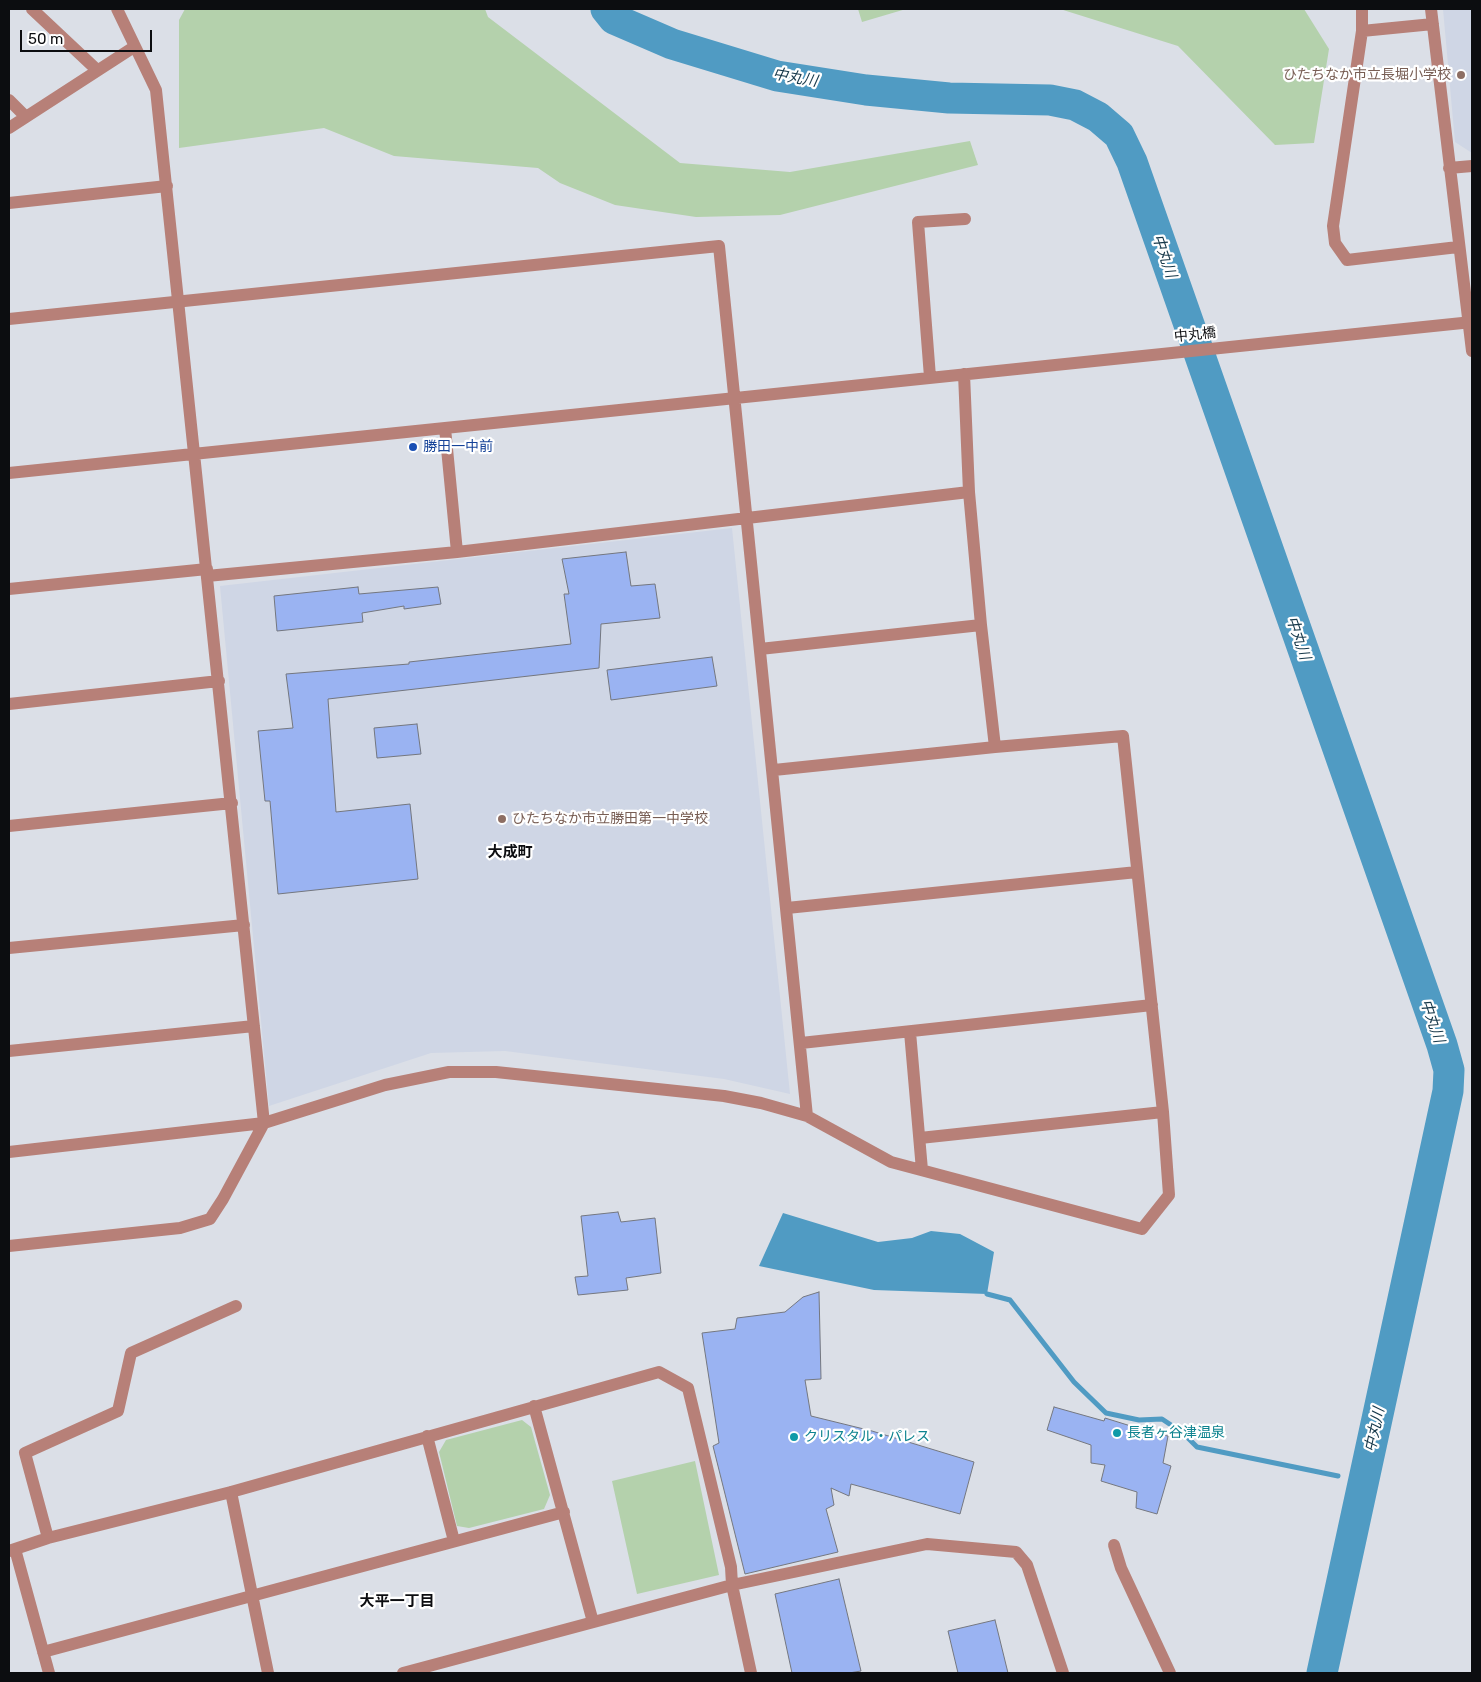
<!DOCTYPE html>
<meta charset="utf-8">
<style>
body{margin:0}
#map{position:relative;width:1481px;height:1682px;overflow:hidden;background:#dbdfe7;font-family:Rubik,sans-serif}
canvas{display:block}
.frame{position:absolute;inset:0;border:10px solid #0c0d10;pointer-events:none}
.scale{position:absolute;left:20px;top:30px;width:132px;height:22px;box-sizing:border-box;border:2px solid #0c0d10;border-top:0;padding-left:6px;font-size:15px;line-height:18px;white-space:nowrap;color:#0c0d10;-webkit-text-stroke:4px #fff;paint-order:stroke}
</style>
<div id="map">
<canvas width="1481" height="1682"></canvas>
<div class="frame"></div>
<div class="scale">50 m</div>
</div>
<script>
const ctx = document.querySelector('canvas').getContext('2d');
ctx.lineJoin = 'round';
function fillPath(path, color) { ctx.fillStyle = color; ctx.fill(path, 'evenodd'); }
const toPath = rows => new Path2D(rows.map(r => 'M' + r).join(''));
function stroke(path, color, width, dash) { ctx.strokeStyle = color; ctx.lineWidth = width; ctx.lineCap = dash ? 'butt' : 'round'; ctx.setLineDash(dash || []); ctx.stroke(path); }
function label(font, color, halo, rows, align = 'center') {
  ctx.font = font + ' Rubik,"Noto Sans JP",sans-serif'; ctx.lineWidth = 4.5; ctx.setLineDash([]); ctx.textBaseline = 'middle'; ctx.strokeStyle = halo; ctx.fillStyle = color; for (const [text, x, y, turn = 0] of rows) {
    ctx.save(); ctx.translate(x, y); ctx.rotate((+turn || 0) * Math.PI / 180); ctx.textAlign = isNaN(turn) ? turn : align; if (halo) ctx.strokeText(text, 0, 0); ctx.fillText(text, 0, 0); ctx.restore();
  }
}
fillPath(toPath([
 [1443,9,1472,9,1472,153,1455,142],
 [732,528,790,1094,724,1079,505,1051,431,1053,269,1106,220,586]
]), '#cfd6e5');
fillPath(toPath([
 [185,9,485,9,488,17,680,163,790,172,970,141,978,165,780,215,696,217,615,205,560,183,538,168,394,156,324,128,179,148,179,20],
 [858,9,906,9,862,22],
 [1060,9,1304,9,1329,49,1314,143,1275,145,1178,46],
 [522,1420,531,1427,550,1495,544,1509,469,1528,457,1526,439,1452,446,1440],
 [695,1461,719,1575,637,1594,612,1481]
]), '#b4d1ac');
fillPath(toPath([
 [783,1213,878,1242,912,1238,931,1231,960,1234,994,1252,987,1294,874,1290,759,1266]
]), '#509bc3');
stroke(toPath([
 [987,1294,1010,1300,1074,1382,1106,1413,1139,1420,1162,1419,1183,1433,1197,1447,1338,1476]
]), '#509bc3', 5);
stroke(toPath([
 [606,9,614,19,672,44,777,76,866,90,949,98,1050,100,1075,105,1098,117,1119,135,1132,162,1442,1045,1449,1070,1448,1091,1322,1673]
]), '#509bc3', 31);
const building = toPath([
 [626,552,631,586,655,584,660,618,601,624,599,668,328,699,336,812,410,804,418,879,278,894,270,801,265,801,258,731,293,728,286,674,409,664,409,662,571,644,564,594,569,594,562,559,626,552],
 [358,587,359,594,438,587,441,604,404,609,404,606,362,613,363,622,277,631,274,596,358,587],
 [712,657,717,686,611,700,607,670,712,657],
 [417,724,421,754,377,758,374,728,417,724],
 [618,1212,621,1222,655,1218,661,1273,626,1278,628,1290,578,1295,575,1277,588,1276,581,1216,618,1212],
 [819,1292,821,1379,805,1380,811,1416,872,1431,974,1462,960,1514,851,1484,849,1496,831,1488,834,1505,826,1509,838,1552,745,1574,713,1446,719,1443,702,1333,735,1329,737,1318,785,1312,803,1297,819,1292],
 [1054,1407,1104,1421,1105,1418,1134,1427,1134,1429,1168,1436,1163,1463,1171,1466,1157,1514,1136,1508,1137,1492,1101,1481,1105,1465,1091,1463,1091,1445,1047,1430,1054,1407],
 [839,1579,861,1671,849,1673,792,1673,775,1594,839,1579],
 [995,1620,1008,1673,958,1673,948,1631,995,1620]
]);
fillPath(building, '#9ab3f2');
stroke(building, '#74777f', 1);
stroke(toPath([
 [32,9,97,70],
 [1362,9,1362,31,1333,226,1335,243,1347,260,1458,247],
 [1431,9,1472,351],
 [1362,31,1433,24],
 [9,100,26,117],
 [9,128,134,47],
 [1449,168,1472,166],
 [9,203,167,186],
 [9,319,719,246,807,1116],
 [964,374,969,492,981,625,995,747],
 [930,377,918,222,965,219],
 [445,428,457,552],
 [9,473,1472,322],
 [207,576,457,552,969,492],
 [9,589,207,569],
 [760,649,981,625],
 [9,704,219,681],
 [9,826,232,803],
 [787,908,1137,872],
 [9,948,244,925],
 [910,1032,922,1170],
 [801,1043,1152,1005],
 [9,1051,254,1026],
 [920,1138,1163,1112],
 [9,1152,264,1123,385,1085,449,1072,496,1072,724,1096,761,1103,807,1116,891,1162,1142,1229,1169,1195,1163,1112,1123,736,995,747,774,770],
 [9,1246,180,1228,210,1219,223,1199,264,1123,156,90,117,9],
 [534,1406,593,1622],
 [427,1436,454,1541],
 [231,1492,268,1673],
 [48,1538,25,1453,118,1411,131,1353,236,1306],
 [1114,1545,1121,1568,1170,1673],
 [15,1549,49,1673],
 [9,1551,48,1538,231,1492,659,1372,688,1388,731,1567,732,1585,751,1673],
 [43,1652,564,1512],
 [403,1673,732,1585,927,1544,1016,1552,1027,1565,1063,1673]
]), '#b78078', 12);
for (const [x, y, r, color] of [
 [1461,75,5,"#8d6e63"],
 [413,447,5,"#1a4fb4"],
 [502,819,5,"#8d6e63"],
 [1117,1433,5,"#0f9aa8"],
 [794,1437,5,"#0f9aa8"]
]) { const dot = new Path2D(); dot.arc(x, y, r, 0, 2 * Math.PI); ctx.fillStyle = color; ctx.fill(dot); stroke(dot, '#fff', 2); }
label('14px', '#785e54', '#fff', [
 ["ひたちなか市立長堀小学校",1451,75],
 ["ひたちなか市立勝田第一中学校",512,819,"left"]
], 'right');
label('14px', '#0c0d10', '#fff', [
 ["中丸橋",1195,335,-6]
]);
label('14px', '#164399', '#fff', [
 ["勝田一中前",423,447]
], 'left');
label('14px', '#0d838f', '#fff', [
 ["長者ヶ谷津温泉",1127,1433],
 ["クリスタル・パレス",804,1437]
], 'left');
label('italic 15px', '#16384a', '#fff', [
 ["中丸川",795,78,10],
 ["中丸川",1164,256,71],
 ["中丸川",1298,638,71],
 ["中丸川",1432,1021,71],
 ["中丸川",1375,1430,-78]
]);
label('bold 15px', '#0c0d10', '#fff', [
 ["大成町",510,853],
 ["大平一丁目",397,1602]
]);
</script>
